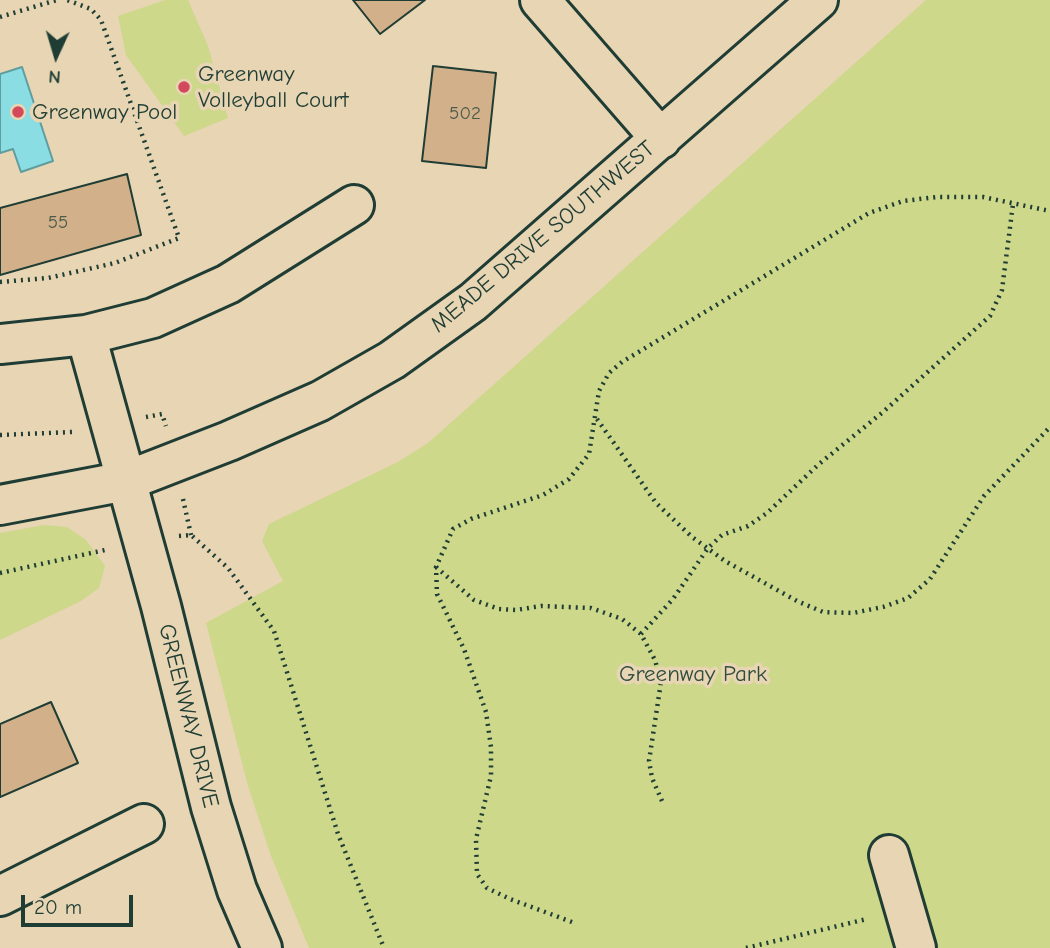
<!DOCTYPE html>
<style>
body{margin:0}
#map{position:relative;width:1050px;height:948px;overflow:hidden;background:#e7d5b3;font-family:"Comic Neue",sans-serif}
canvas{display:block}
.north{position:absolute;left:21px;top:21px;width:70px;height:70px;-webkit-text-stroke:5px #e7d5b3;paint-order:stroke;rotate:184deg;font-size:19px;font-weight:700;line-height:28px;text-align:center;color:#1f3d34}
.north::after{content:'';display:block;margin:auto;width:24px;height:32px;background:#1f3d34;clip-path:polygon(50% 0,100% 100%,50% 72%,0 100%)}
.scale{position:absolute;left:21px;top:895px;width:112px;height:32px;box-sizing:border-box;border:4px solid #1f3d34;border-top:0;padding-left:9px;font-size:21px;line-height:24px;white-space:nowrap;color:#1f3d34;-webkit-text-stroke:5px #e7d5b3;paint-order:stroke}
</style>
<div id="map">
<canvas width="1050" height="948"></canvas>
<div class="north">N</div>
<div class="scale">20 m</div>
</div>
<script>
const ctx = document.querySelector('canvas').getContext('2d');
ctx.lineJoin = 'round';
function fillPath(path, color) { ctx.fillStyle = color; ctx.fill(path, 'evenodd'); }
const toPath = rows => new Path2D(rows.map(r => 'M' + r).join(''));
function stroke(path, color, width, dash) { ctx.strokeStyle = color; ctx.lineWidth = width; ctx.lineCap = dash ? 'butt' : 'round'; ctx.setLineDash(dash || []); ctx.stroke(path); }
function label(font, color, halo, rows, align = 'center') {
  ctx.font = font + ' "Comic Neue",sans-serif'; ctx.lineWidth = 7; ctx.setLineDash([]); ctx.textBaseline = 'middle'; ctx.strokeStyle = halo; ctx.fillStyle = color; for (const [text, x, y, turn = 0] of rows) {
    ctx.save(); ctx.translate(x, y); ctx.rotate((+turn || 0) * Math.PI / 180); ctx.textAlign = isNaN(turn) ? turn : align; if (halo) ctx.strokeText(text, 0, 0); ctx.fillText(text, 0, 0); ctx.restore();
  }
}
fillPath(toPath([
 [165,0,188,0,208,46,228,118,184,136,126,55,118,16],
 [926,0,1050,0,1050,948,309,948,271,856,248,786,206,623,283,581,262,541,269,524,398,462,428,443],
 [44,525,67,527,86,540,105,566,99,588,81,601,0,640,0,533]
]), '#cdd88b');
const water = toPath([
 [22,67,53,161,21,172,13,149,0,153,0,74,22,67]
]);
fillPath(water, '#8bdde4');
stroke(water, '#609d9e', 2);
const building = toPath([
 [353,0,425,0,380,34,353,0],
 [433,66,496,73,486,168,422,161,433,66],
 [127,174,141,235,0,275,0,208,127,174],
 [51,702,78,763,0,797,0,724,51,702]
]);
fillPath(building, '#d2b18a');
stroke(building, '#1f3d34', 2);
const minor = toPath([
 [540,0,661,139],
 [86,335,161,606,211,807,237,890,262,948],
 [0,344,86,335,153,318,228,284,354,205],
 [0,505,126,481,229,441,320,401,392,360,473,302,818,0],
 [889,855,916,948],
 [0,896,144,824]
]);
stroke(minor, '#1f3d34', 44);
stroke(toPath([
 [0,17,57,0],
 [0,282,48,278,115,263,179,238,101,20,91,9,67,0],
 [146,417,162,414,166,426],
 [597,419,656,503,692,537,725,561,797,601,823,612,853,613,883,607,908,598,930,579,984,496,1050,427],
 [0,435,72,432],
 [183,499,191,535],
 [179,536,191,535,228,568,274,631,338,834,384,948],
 [436,567,474,600,499,609,516,610,541,606,591,608,622,619,641,634,655,660,661,682,649,761,652,778,662,801],
 [0,573,105,550],
 [641,634,673,599,708,548,722,535,748,526,767,513,819,464,883,412,990,316,1002,290,1013,204],
 [572,922,510,899,487,888,477,874,476,839,491,776,491,747,486,712,464,649,437,594,436,567,453,529,471,519,543,495,569,479,589,454,599,391,609,373,622,362,869,213,903,201,937,197,983,197,1050,211],
 [746,948,867,919]
]), '#1f3d34', 4.5, [2, 5]);
stroke(minor, '#e7d5b3', 38);
for (const [x, y, r, color] of [
 [184,87,7,"#d1495b"],
 [18,112,7,"#d1495b"]
]) { const dot = new Path2D(); dot.arc(x, y, r, 0, 2 * Math.PI); ctx.fillStyle = color; ctx.fill(dot); stroke(dot, '#e7d5b3', 2.5); }
label('19px', '#4c5a4a', null, [
 ["502",465,114],
 ["55",58,223]
]);
label('23px', '#1f3d34', '#e7d5b3', [
 ["Greenway",198,74],
 ["Volleyball Court",198,100],
 ["Greenway Pool",32,112]
], 'left');
label('23px', '#1f3d34', '#e7d5b3', [
 ["MEADE DRIVE SOUTHWEST",543,237,-40],
 ["GREENWAY DRIVE",188,716,76]
]);
label('23px', '#304c3d', '#e7d5b3', [
 ["Greenway Park",693,674]
]);
</script>
